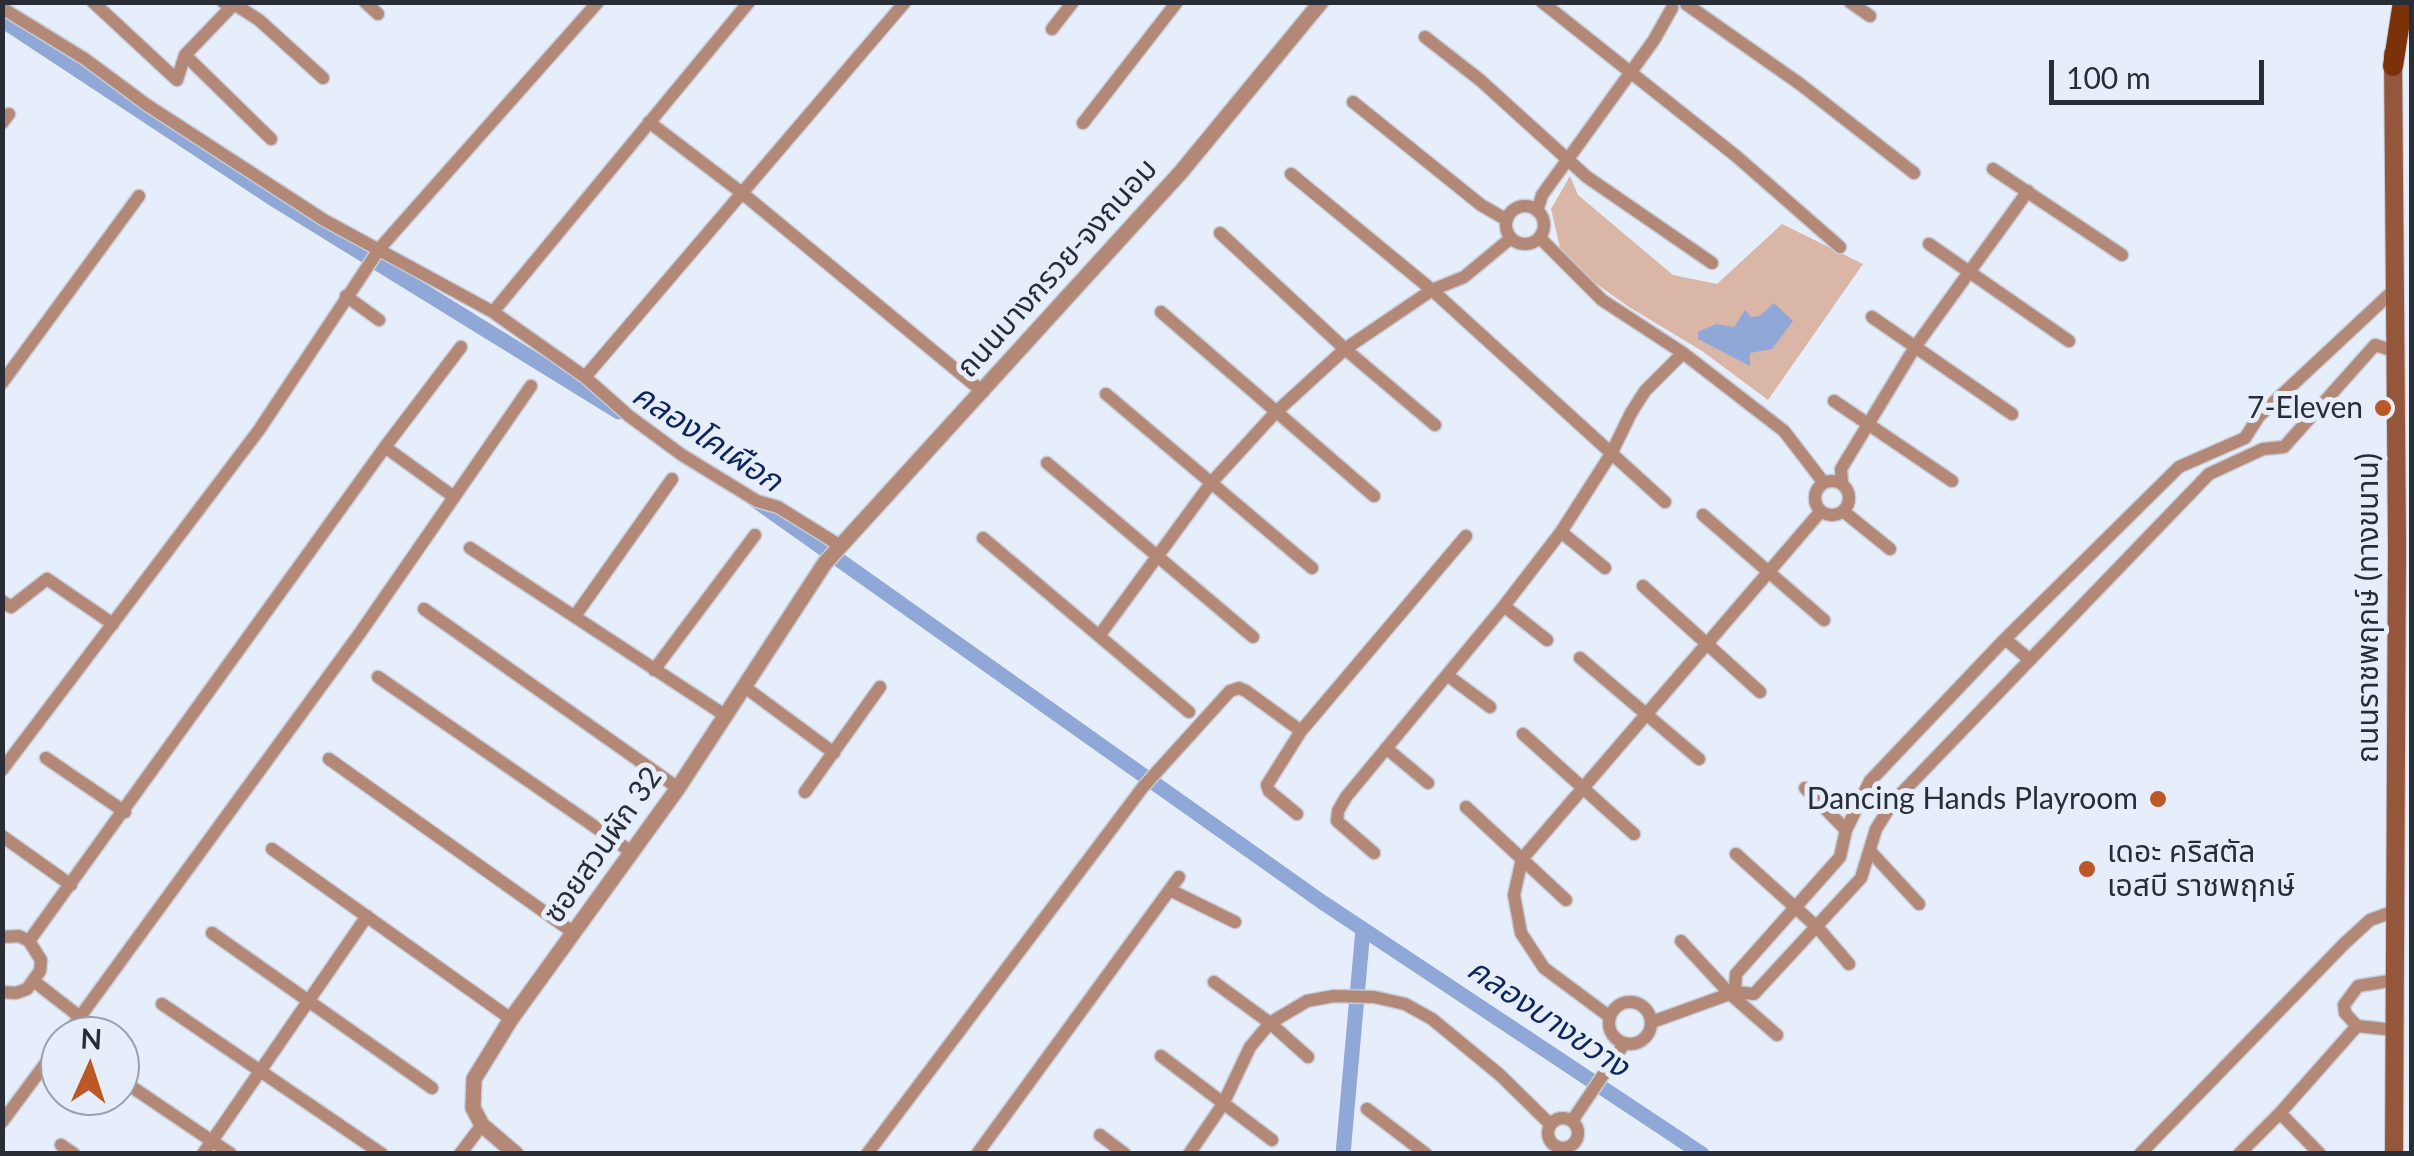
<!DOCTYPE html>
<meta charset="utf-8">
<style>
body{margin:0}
#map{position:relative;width:2414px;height:1156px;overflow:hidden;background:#e7eefb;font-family:Lato,sans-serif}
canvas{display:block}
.frame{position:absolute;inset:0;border:5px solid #292d35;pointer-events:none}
.north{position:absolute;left:40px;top:1016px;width:100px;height:100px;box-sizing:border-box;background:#e7eefb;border:2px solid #9ba1ac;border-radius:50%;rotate:3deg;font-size:28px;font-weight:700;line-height:40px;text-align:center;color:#292d35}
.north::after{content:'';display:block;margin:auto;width:35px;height:45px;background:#bc5726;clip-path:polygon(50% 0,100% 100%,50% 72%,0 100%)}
.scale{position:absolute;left:2049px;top:60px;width:215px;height:45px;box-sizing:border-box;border:5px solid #292d35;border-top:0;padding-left:12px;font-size:30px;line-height:35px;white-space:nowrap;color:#292d35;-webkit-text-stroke:8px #e7eefb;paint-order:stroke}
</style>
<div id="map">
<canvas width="2414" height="1156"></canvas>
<div class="frame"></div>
<div class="north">N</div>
<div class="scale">100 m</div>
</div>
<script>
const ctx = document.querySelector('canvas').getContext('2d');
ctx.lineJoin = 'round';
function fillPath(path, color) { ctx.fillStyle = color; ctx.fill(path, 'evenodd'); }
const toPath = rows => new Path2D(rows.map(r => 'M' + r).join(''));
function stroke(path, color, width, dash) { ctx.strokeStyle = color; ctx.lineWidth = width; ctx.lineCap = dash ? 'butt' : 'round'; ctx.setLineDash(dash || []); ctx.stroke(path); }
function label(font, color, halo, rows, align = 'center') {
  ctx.font = font + ' Lato,"Noto Sans Thai",sans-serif'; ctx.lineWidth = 10; ctx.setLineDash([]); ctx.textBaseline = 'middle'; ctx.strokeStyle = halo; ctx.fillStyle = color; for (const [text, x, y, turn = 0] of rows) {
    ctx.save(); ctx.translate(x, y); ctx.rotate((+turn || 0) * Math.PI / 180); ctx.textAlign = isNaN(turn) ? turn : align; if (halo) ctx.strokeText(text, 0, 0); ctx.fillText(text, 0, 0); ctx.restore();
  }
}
fillPath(toPath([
 [1570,176,1578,195,1673,275,1717,284,1782,224,1863,264,1768,400,1702,351,1629,307,1581,273,1561,252,1551,209]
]), '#dab6a7');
fillPath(toPath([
 [1774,303,1793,321,1772,349,1750,353,1750,366,1698,339,1698,332,1716,324,1734,327,1745,310,1751,317,1760,316]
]), '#90a8d7');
stroke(toPath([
 [2,20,272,198,619,412],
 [756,501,1322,902,1702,1154],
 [1343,1154,1363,929]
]), '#90a8d7', 15);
const minor = toPath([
 [93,2,177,80,185,55,236,2],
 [223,2,234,4,259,20,323,78],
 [365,2,378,14],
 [1542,2,1736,156,1840,247],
 [1850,2,1870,16],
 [1686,4,1800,84,1914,173],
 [2,8,85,59,147,105,324,220,493,312,585,377,629,416,682,455,757,501,778,507,839,545],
 [1052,29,1073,2],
 [1425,37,1480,80,1587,177,1712,263],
 [185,55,271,139],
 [1353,102,1481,205,1507,220],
 [649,122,742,193,983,392],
 [2,123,9,114],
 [1083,123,1177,2],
 [1993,169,2122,255],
 [1291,174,1432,290,1665,502],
 '1506 225a19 19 0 1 1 38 0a19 19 0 1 1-38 0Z',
 [1537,211,1542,195,1654,40,1672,8],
 [1220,233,1345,349,1435,425],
 [1540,238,1602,300,1683,353,1784,431,1824,483],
 [1929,244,2069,341],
 [346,296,379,320],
 [493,312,749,2],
 [1161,312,1374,496],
 [1872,317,2012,414],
 [585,377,905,2],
 [2,383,139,196],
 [1106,394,1312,568],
 [1834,401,1952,481],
 [385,447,454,497],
 [1047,463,1253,637],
 '1815 498a17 17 0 1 1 34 0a17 17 0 1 1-34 0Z',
 [1842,484,1841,469,1915,347,2028,191],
 [1843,511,1890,549],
 [1703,515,1824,620],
 [1561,532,1605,568],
 [983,538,1189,712],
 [470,548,726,716],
 [1643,586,1760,692],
 [2,601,11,607,47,579,113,624],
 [1504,606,1547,640],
 [424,609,678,788],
 [575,616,672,479],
 [1099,636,1211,483,1275,413,1345,349,1432,290,1464,277,1511,238],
 [2005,639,2029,659],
 [1580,658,1699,759],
 [654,670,755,535],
 [1447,675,1490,707],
 [378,677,630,851],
 [746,688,834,753],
 [1523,734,1634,834],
 [1386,748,1428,783],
 [46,758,125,812],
 [329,759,574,933],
 [2,770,259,430,380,248,598,2],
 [1805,788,1846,830],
 [805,792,880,687],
 [1466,807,1566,900],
 [1297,814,1269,791,1267,785,1301,731],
 [2,836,71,885],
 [272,849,511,1019],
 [1871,852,1919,904],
 [1374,853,1337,821,1338,811,1346,797,1504,606,1561,532,1611,454,1631,413,1645,391,1683,353],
 [1736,854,1818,928,1849,964],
 [1170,890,1235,922],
 [212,933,432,1088],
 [2,937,19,936,29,941,41,960,40,971,27,989,16,993,2,992],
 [29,941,385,447,461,347],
 [1681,941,1730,994,1777,1035],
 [35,982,80,1017],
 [1214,982,1270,1023,1308,1057],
 [1735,992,1736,974,1840,857,1846,830,1870,781,2005,639,2179,467,2245,438,2259,416,2393,291],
 '1609 1023a21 21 0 1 1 42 0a21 21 0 1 1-42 0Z',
 [162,1004,382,1154],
 [1610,1017,1544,968,1521,933,1514,895,1522,859,1821,511],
 [1652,1022,1735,992,1754,994,1861,878,1876,829,1893,802,2209,474,2263,449,2284,447,2375,345,2394,351],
 [2394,1030,2357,1026,2345,1013,2344,1005,2358,986,2395,980],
 [66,1036,360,633,531,386],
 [1161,1056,1272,1140],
 [120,1079,231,1154],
 [1367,1109,1426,1154],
 [2280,1113,2320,1154],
 '1548 1133a15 15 0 1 1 30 0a15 15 0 1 1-30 0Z',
 [1572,1121,1624,1044],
 [2,1122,60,1044],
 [1100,1135,1125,1154],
 [61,1145,74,1154],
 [203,1154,367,916],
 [460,1154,482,1125],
 [867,1154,1143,787,1230,691,1239,688,1246,691,1301,731,1466,536],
 [977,1154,1179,877],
 [1189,1154,1223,1104,1250,1047,1270,1023,1307,1001,1334,996,1374,997,1405,1004,1432,1019,1500,1075,1550,1124],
 [2140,1154,2344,944,2370,920,2395,911],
 [2239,1154,2280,1113,2357,1026]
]);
const tertiary = toPath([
 [516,1154,482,1125,473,1108,474,1079,511,1019,678,788,825,563,1181,172,1321,2]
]);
const secondary = toPath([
 [2393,54,2397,546,2394,1154]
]);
const primary = toPath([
 [2393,66,2403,2]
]);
stroke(minor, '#c5cbd7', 15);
stroke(tertiary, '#c5cbd7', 18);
stroke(secondary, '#c5cbd7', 20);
stroke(primary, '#c5cbd7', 22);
stroke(minor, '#b48876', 12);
stroke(tertiary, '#b48876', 15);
stroke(secondary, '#95573c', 18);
stroke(primary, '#7c3209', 20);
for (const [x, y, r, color] of [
 [2383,408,10,"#bc5726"],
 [2158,799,10,"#bc5726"],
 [2087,869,10,"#bc5726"]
]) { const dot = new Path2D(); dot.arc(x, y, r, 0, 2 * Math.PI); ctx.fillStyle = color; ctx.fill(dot); stroke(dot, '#e7eefb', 4); }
label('30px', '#292d35', '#e7eefb', [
 ["ถนนบางกรวย-จงถนอม",1057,268,-48],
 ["ถนนราชพฤกษ์ (ทางขนาน)",2368,608,-90],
 ["ซอยสวนผัก 32",603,845,-55]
]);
label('30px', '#292d35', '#e7eefb', [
 ["7-Eleven",2363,408],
 ["Dancing Hands Playroom",2138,799],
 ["เดอะ คริสตัล",2107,852,"left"],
 ["เอสบี ราชพฤกษ์",2107,886,"left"]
], 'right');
label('italic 32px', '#0e265e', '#e7eefb', [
 ["คลองโคเผือก",707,438,33],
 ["คลองบางขวาง",1548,1018,34]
]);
</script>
